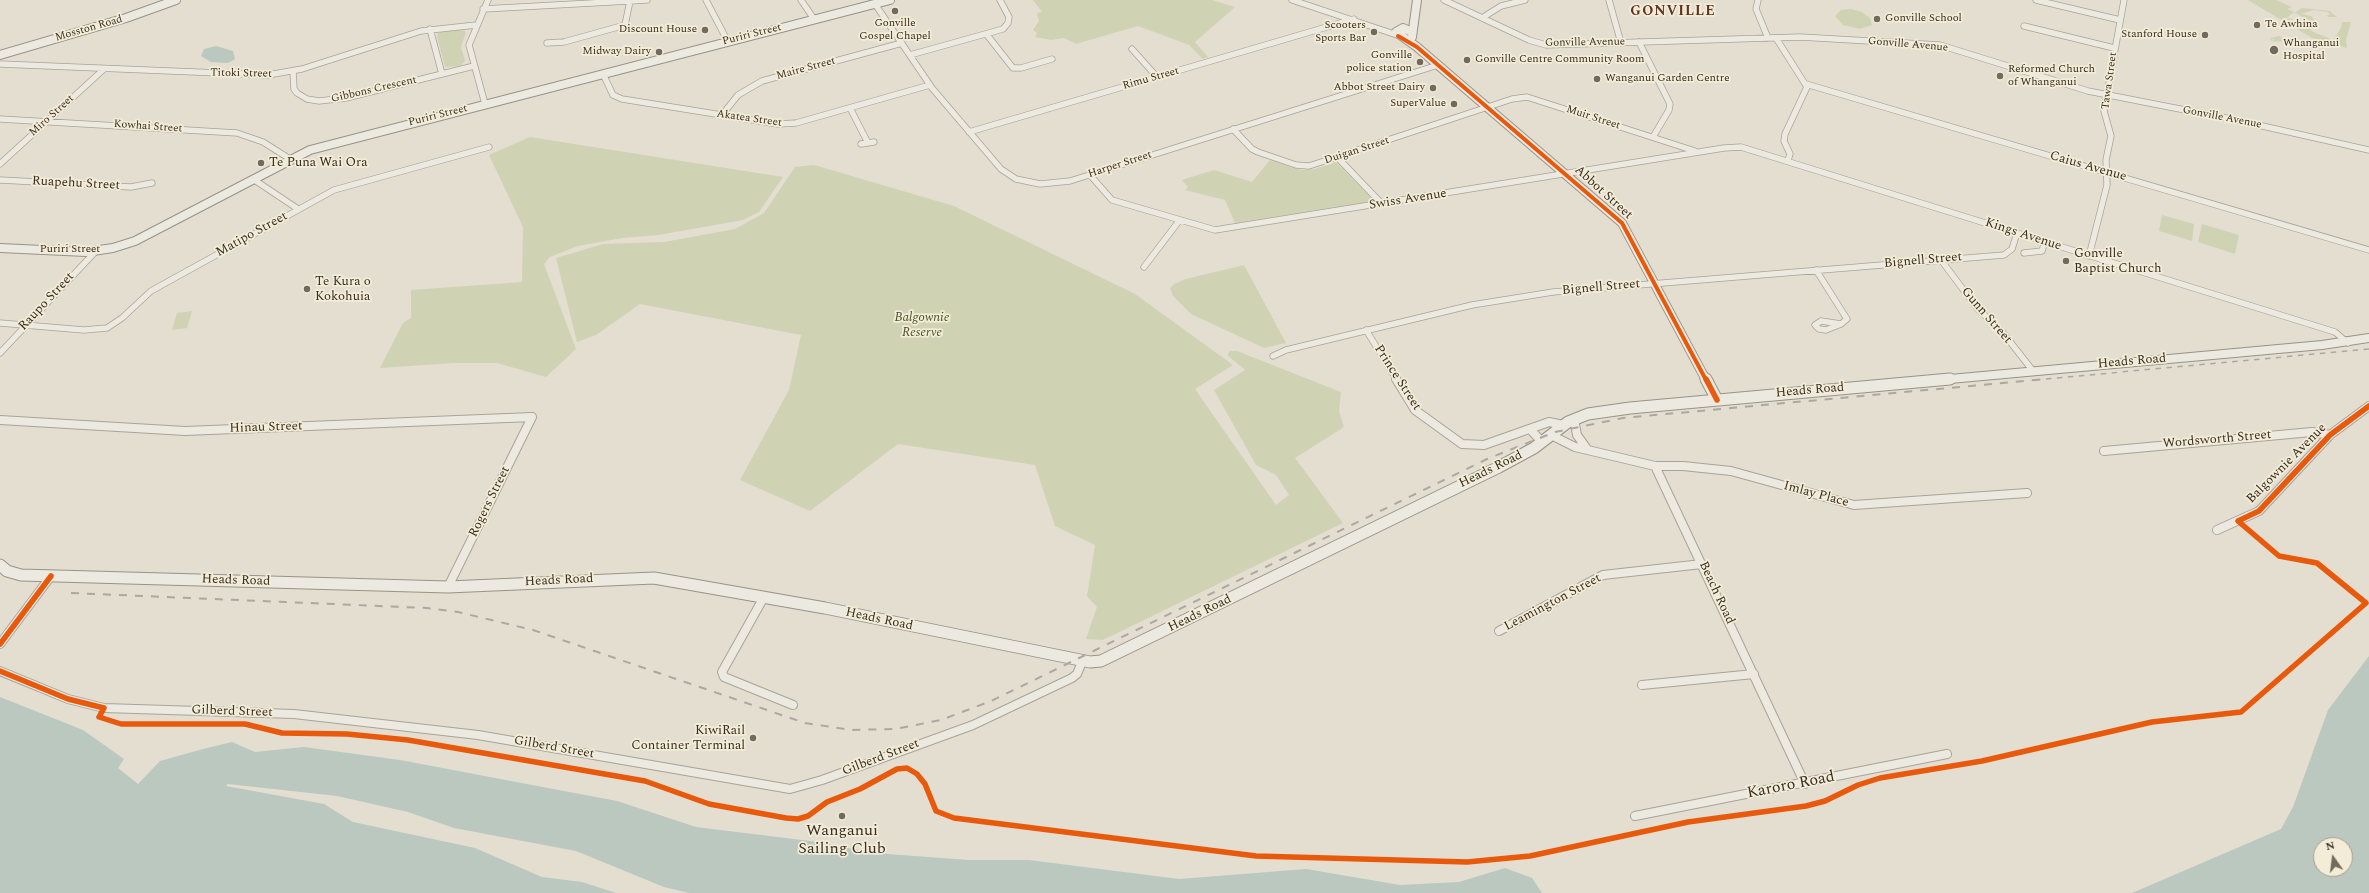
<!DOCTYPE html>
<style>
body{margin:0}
#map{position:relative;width:2369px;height:893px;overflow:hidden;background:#e3ded0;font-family:Spectral,serif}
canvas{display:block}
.north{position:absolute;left:2313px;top:837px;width:40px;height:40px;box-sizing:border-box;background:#f3ecd7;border:1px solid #a89f8e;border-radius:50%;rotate:346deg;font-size:11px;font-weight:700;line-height:16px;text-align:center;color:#372c21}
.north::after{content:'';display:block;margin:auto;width:14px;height:18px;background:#736a5e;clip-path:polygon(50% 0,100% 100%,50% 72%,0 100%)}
</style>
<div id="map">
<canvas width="2369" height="893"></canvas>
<div class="north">N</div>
</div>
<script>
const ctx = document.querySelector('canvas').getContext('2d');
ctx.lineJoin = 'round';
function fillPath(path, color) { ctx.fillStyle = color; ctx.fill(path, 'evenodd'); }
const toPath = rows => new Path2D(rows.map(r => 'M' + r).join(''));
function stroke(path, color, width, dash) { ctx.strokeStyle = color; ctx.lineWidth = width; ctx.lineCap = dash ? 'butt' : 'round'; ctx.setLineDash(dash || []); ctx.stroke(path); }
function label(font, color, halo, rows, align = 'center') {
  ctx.font = font + ' Spectral,serif'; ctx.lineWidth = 3.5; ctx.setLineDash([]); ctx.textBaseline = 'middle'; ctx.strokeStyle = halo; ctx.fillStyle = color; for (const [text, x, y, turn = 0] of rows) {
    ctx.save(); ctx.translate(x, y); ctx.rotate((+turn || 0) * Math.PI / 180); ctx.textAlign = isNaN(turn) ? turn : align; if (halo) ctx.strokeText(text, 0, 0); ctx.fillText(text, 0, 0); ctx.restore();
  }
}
fillPath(toPath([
 [1033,0,1212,0,1235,7,1195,42,1208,57,1203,59,1189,45,1138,26,1076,44,1064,38,1051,40,1035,37,1037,33,1033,30,1039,21,1037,13,1042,12],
 [2248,0,2276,0,2290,6,2291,8,2287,9,2294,12,2283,21],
 [2302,8,2330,11,2337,17,2328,17,2327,15,2330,15,2328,12,2314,10,2301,14,2311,16,2315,21,2311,21,2297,14,2299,14,2294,13],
 [1841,10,1851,9,1862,12,1870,18,1872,25,1860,29,1843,25,1835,16],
 [2292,15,2289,18,2311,26,2311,31,2333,40,2341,28,2342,22,2351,22,2346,40,2347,48,2312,38,2285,22],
 [445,30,461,29,466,32,461,47,465,61,460,66,445,67,437,37,438,33],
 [2279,36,2286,39,2308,40,2315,43,2269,41,2273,40,2275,38,2271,40,2270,38],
 [530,137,783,177,759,212,743,220,658,235,622,238,578,246,550,257,544,264,576,349,546,377,497,363,453,363,380,368,403,323,411,318,411,290,522,282,523,227,489,155],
 [1270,160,1301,170,1315,169,1336,162,1374,201,1235,223,1225,200,1185,190,1188,187,1182,180,1214,170,1252,182],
 [814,165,954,206,1135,294,1233,365,1195,389,1276,505,1289,495,1276,475,1256,465,1214,390,1245,370,1227,355,1230,351,1237,351,1341,392,1339,411,1344,427,1295,458,1343,523,1103,640,1086,639,1097,607,1087,596,1095,545,1055,526,1035,465,898,444,810,511,740,480,789,390,801,335,640,304,596,335,577,342,556,258,603,244,664,242,735,229,764,213,795,167],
 [2162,215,2194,224,2192,241,2159,231],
 [2202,224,2239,235,2235,254,2198,242],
 [1244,265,1286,343,1264,348,1191,314,1173,296,1170,288,1174,284,1186,279],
 [192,311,187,328,172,330,177,313]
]), '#d0d2b4');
fillPath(toPath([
 [216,46,233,51,235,59,228,63,211,62,201,56,204,49],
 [2369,656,2369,893,2132,893,2281,829,2293,807,2328,710],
 [2321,845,2345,845,2345,869,2321,869],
 [0,697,83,730,124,759,118,768,138,784,160,761,203,749,232,742,255,752,304,747,400,760,617,801,696,827,818,842,874,853,969,860,1029,860,1179,879,1306,869,1400,885,1459,882,1505,868,1532,878,1542,893,689,893,664,887,576,851,454,828,408,812,337,796,228,784,226,786,324,804,353,822,475,848,542,877,582,882,616,893,0,893]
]), '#bac8c0');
const streetFar1 = toPath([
 [706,0,728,42],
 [801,0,814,19],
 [1292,0,1397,35],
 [1444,0,1529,40,1546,45,1800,37,1940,45,2088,91,2236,120,2369,150],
 [1609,0,1621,43],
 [1758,0,1756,9,1768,38],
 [2036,0,2120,20],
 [875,4,932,88,1001,169,1016,179,1040,184,1070,181,1438,65],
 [483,9,647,0],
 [1482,18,1501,6,1525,0],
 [2024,26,2114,48],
 [430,29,442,74],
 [987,35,1013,68,1021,68,1052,59],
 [1776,38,1807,87,1785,134,1784,141,1790,154,1788,160],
 [1639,42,1670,104,1669,110,1653,137],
 [547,43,564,42,625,25,630,1],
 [1132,49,1157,77],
 [910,55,1003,29,1008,23,1009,17,1000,0],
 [0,64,268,75,302,69,421,31,476,25],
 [293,71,294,89,297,93,307,99,319,101,346,98,474,66],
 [603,74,613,95,622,99,778,124,796,123,930,85],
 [1806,84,2369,250],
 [485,104,469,45,488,0],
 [850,108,868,143],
 [722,115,738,95,762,81,902,43],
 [0,119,237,133,263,142,290,159],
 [1233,129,1252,149,1258,152,1296,165,1309,166,1512,99,1527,97,1695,151],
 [969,132,1354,19],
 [861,144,874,142],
 [1337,157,1382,204],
 [0,164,104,69],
 [1090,175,1112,200,1215,230,1724,148,1741,147,2335,332,2348,343],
 [253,179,298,209],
 [0,180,131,187,152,183],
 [2024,253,2042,251,2045,241],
 [2089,256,2107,185,2106,160,2111,136,2104,111,2124,0],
 [1941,260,1977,308,2004,334,2033,371],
 [1144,267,1179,221],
 [1816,270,1847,319,1841,324],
 [1821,321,1841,324,1826,330,1819,329,1815,325,1821,321],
 [0,323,84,330,107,328,122,318,151,291,334,190,489,147],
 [1366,330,1397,380],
 [0,353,95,252],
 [1273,356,1286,350,1472,305,1553,292,2004,255,2012,249,2017,233]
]);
const street = toPath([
 [1396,379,1415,410,1462,444,1484,445,1549,422,1563,425],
 [1574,419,1577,435,1587,449],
 [0,420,185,431,532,417,448,587],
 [1530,429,1542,442],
 [1551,435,1575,447,1655,466,1683,466,1731,471,1854,505,2027,493],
 [2104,451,2312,432,2330,435],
 [1655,466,1805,784],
 [2217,530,2259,511,2330,435,2369,406],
 [764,597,722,672,724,677,793,705],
 [1499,631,1603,575,1702,564],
 [0,644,51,576],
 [0,671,68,699,104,708,294,714,478,735,790,789,822,780,973,725,1072,678,1077,674,1082,662],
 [1642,685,1754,674],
 [1635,816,1947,754]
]);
const secondaryFar1 = toPath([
 [1412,32,1403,28,1396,32,1417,47,1622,223,1706,380],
 [1412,37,1417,0],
 [0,55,126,18,176,0],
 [0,248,86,252,113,248,135,241,310,150,890,0],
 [1939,380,2322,345,2369,338]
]);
const secondary = toPath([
 [1706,379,1717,400],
 [0,565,7,571,21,575,448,587,654,578,825,608,1090,662,1101,661,1499,467,1534,448,1568,422,1588,414,1630,408,1950,379]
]);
stroke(streetFar1, '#a9a398', 7);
stroke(street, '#a9a398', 10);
stroke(secondaryFar1, '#989388', 10);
stroke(secondary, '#989388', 13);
stroke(streetFar1, '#ece9e1', 5.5);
stroke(street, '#ece9e1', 8);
stroke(secondaryFar1, '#ece9e1', 8);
stroke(secondary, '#ece9e1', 11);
stroke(toPath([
 [2035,380,2369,349]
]), '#aca8a1', 1.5, [5.5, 5.5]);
stroke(toPath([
 [71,593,427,608,458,612,533,630,805,723,851,730,895,729,941,720,991,701,1487,459,1555,432,1623,418,2046,379]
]), '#aca8a1', 2, [8, 8]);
stroke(toPath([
 [1398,36,1417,47,1622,223,1706,380]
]), '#e8590c', 4);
stroke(toPath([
 [1706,379,1717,400],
 [0,644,51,576],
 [0,671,68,699,104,708,99,717,121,724,245,724,282,733,347,734,408,740,645,781,709,804,786,818,798,819,808,816,827,802,860,789,897,769,907,768,917,774,925,784,936,811,954,818,1256,856,1467,862,1530,856,1688,822,1806,806,1825,801,1858,785,1880,778,1982,761,2152,722,2241,712,2366,603,2317,563,2279,556,2238,521,2259,511,2330,435,2369,406]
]), '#e8590c', 5.5);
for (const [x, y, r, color] of [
 [895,11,4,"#736a5e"],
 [1877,19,4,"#736a5e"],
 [2257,25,4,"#736a5e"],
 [705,30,4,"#736a5e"],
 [1374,32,4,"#736a5e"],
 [2205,35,4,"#736a5e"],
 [2274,50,5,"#736a5e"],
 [659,52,4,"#736a5e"],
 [1467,60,4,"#736a5e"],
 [1420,62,4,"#736a5e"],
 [2000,76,4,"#736a5e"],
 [1597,79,4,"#736a5e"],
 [1433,88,4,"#736a5e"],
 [1454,104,4,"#736a5e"],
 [261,163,4,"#736a5e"],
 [2066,261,4,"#736a5e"],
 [307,289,4,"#736a5e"],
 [753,738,4,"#736a5e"],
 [842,816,4,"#736a5e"]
]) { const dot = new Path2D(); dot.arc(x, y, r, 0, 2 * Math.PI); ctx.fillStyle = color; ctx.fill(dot); stroke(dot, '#f3ecd7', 1.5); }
label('11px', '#372c21', '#f3ecd7', [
 ["Gonville School",1885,19,"left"],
 ["Gonville",895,24,"center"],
 ["Gospel Chapel",895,37,"center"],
 ["Te Awhina",2265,25,"left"],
 ["Scooters",1366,26],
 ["Sports Bar",1366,39],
 ["Discount House",697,30],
 ["Stanford House",2197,35],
 ["Whanganui",2283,44,"left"],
 ["Hospital",2283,57,"left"],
 ["Midway Dairy",651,52],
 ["Gonville",1412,56],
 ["police station",1412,69],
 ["Gonville Centre Community Room",1475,60,"left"],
 ["Reformed Church",2008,70,"left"],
 ["of Whanganui",2008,83,"left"],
 ["Wanganui Garden Centre",1605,79,"left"],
 ["Abbot Street Dairy",1425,88],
 ["SuperValue",1446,104]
], 'right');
label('11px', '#372c21', '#f3ecd7', [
 ["Mosston Road",89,29,-16],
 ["Puriri Street",752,35,-14],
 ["Gonville Avenue",1585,43,-1],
 ["Gonville Avenue",1908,45,5],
 ["Maire Street",806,69,-15],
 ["Titoki Street",241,74,1],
 ["Rimu Street",1151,79,-16],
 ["Tawa Street",2110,81,-82],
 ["Gibbons Crescent",374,90,-13],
 ["Miro Street",52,116,-42],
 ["Puriri Street",438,116,-14],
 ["Muir Street",1593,118,18],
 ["Gonville Avenue",2222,118,11],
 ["Akatea Street",749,119,8],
 ["Kowhai Street",148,127,4],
 ["Duigan Street",1357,151,-18],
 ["Harper Street",1120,165,-18],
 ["Puriri Street",70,250]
]);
label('13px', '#372c21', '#f3ecd7', [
 ["Te Puna Wai Ora",269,163],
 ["Gonville",2074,254],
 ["Baptist Church",2074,269],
 ["Te Kura o",315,282],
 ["Kokohuia",315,297],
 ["KiwiRail",745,731,"right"],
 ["Container Terminal",745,746,"right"]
], 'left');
label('13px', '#372c21', '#f3ecd7', [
 ["Caius Avenue",2088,167,16],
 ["Ruapehu Street",76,184,3],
 ["Abbot Street",1603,193,42],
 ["Swiss Avenue",1408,200,-9],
 ["Matipo Street",252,235,-29],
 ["Kings Avenue",2023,235,18],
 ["Bignell Street",1923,261,-5],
 ["Bignell Street",1601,288,-5],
 ["Raupo Street",47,302,-47],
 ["Gunn Street",1986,316,49],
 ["Heads Road",2132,362,-5],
 ["Prince Street",1397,378,57],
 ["Heads Road",1810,391,-5],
 ["Hinau Street",266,428,-2],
 ["Wordsworth Street",2217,440,-5],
 ["Balgownie Avenue",2287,464,-45],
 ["Heads Road",1491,470,-26],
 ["Imlay Place",1816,495,15],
 ["Rogers Street",490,502,-64],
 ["Heads Road",236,581,2],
 ["Heads Road",559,581,-3],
 ["Beach Road",1716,593,65],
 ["Leamington Street",1553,603,-28],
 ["Heads Road",1200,614,-26],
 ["Heads Road",879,620,12],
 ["Gilberd Street",232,712,2],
 ["Gilberd Street",554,748,10],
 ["Gilberd Street",881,758,-21]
]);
label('italic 13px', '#465129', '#f3ecd7', [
 ["Balgownie",922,318],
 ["Reserve",922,333]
]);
ctx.letterSpacing = '1px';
label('bold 14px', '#5f3324', '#f3ecd7', [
 ["GONVILLE",1673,12]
]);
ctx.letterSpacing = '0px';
label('16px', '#372c21', '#f3ecd7', [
 ["Karoro Road",1791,786,-11]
]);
label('16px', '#372c21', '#f3ecd7', [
 ["Wanganui",842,832],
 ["Sailing Club",842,850]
]);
</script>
